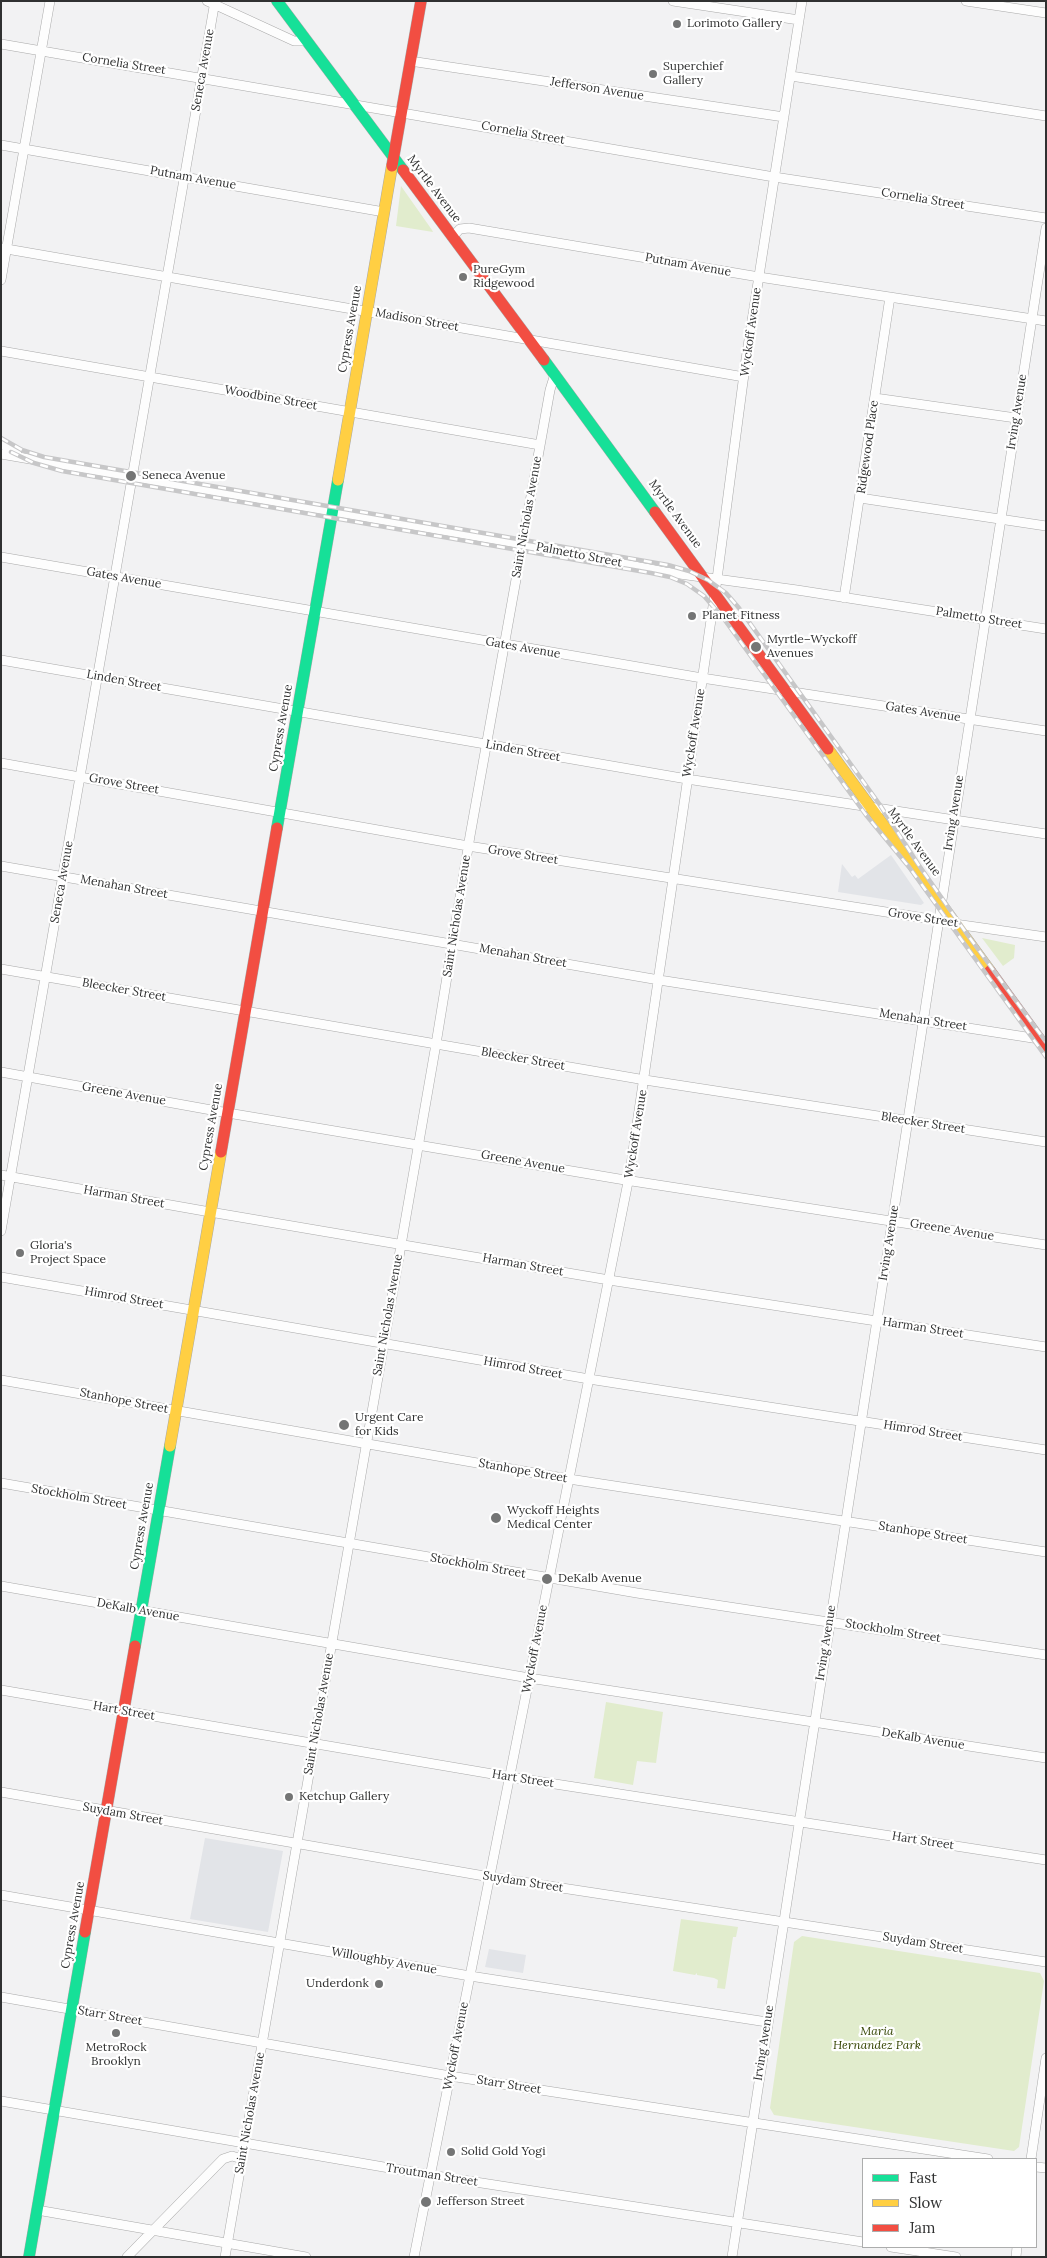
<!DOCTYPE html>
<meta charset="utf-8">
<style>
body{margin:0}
#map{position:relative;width:1047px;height:2258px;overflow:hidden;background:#f2f2f3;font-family:Lora,serif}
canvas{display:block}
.frame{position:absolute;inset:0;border:2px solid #303131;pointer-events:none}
.legend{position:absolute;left:862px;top:2158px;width:175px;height:90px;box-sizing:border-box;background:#fff;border:1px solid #acadad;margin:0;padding:6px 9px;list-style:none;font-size:15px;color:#303131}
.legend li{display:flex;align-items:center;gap:10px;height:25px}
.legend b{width:25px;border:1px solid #acadad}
</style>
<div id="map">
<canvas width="1047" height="2258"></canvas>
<div class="frame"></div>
<ul class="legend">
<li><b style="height:6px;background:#16e098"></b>Fast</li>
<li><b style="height:6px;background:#ffcf43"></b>Slow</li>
<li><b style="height:6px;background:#f24e42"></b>Jam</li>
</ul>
</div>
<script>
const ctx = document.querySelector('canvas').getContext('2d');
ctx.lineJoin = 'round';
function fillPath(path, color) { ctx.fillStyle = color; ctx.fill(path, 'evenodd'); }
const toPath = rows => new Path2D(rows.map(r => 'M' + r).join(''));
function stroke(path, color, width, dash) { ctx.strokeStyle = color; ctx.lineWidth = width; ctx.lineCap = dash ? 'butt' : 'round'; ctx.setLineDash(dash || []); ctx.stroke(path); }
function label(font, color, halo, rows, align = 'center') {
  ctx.font = font + ' Lora,serif'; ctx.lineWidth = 4.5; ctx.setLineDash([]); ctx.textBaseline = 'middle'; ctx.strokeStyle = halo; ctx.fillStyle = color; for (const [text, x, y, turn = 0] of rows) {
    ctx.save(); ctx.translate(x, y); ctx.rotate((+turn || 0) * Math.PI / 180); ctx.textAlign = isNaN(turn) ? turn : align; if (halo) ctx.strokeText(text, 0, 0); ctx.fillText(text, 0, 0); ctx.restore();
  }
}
fillPath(toPath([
 [891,855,924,903,921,905,838,892,842,864,852,877,855,875,858,879],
 [205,1838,283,1851,268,1932,190,1919],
 [489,1949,526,1955,523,1973,485,1967]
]), '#e2e4e8');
fillPath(toPath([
 [401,186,432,230,433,232,396,226],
 [982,938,1015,945,1014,958,1003,966],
 [606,1702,663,1712,656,1763,637,1761,633,1785,594,1778],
 [681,1919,738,1927,736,1937,733,1937,725,1989,717,1988,718,1980,714,1978,697,1975,697,1973,695,1975,673,1971],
 [802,1936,1040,1973,1044,1981,1019,2147,1014,2151,774,2115,770,2108,794,1942]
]), '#e1eccd');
const street = toPath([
 [207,1,294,41,306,41],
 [673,1,799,20],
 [966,1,1046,13],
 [1,44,774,177,1046,218],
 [410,61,784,117],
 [791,76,1046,116],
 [1,145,384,212],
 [452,237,460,229,469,228,759,277,1046,321],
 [1,248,744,377],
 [1,280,50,1],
 [1,351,540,445],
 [875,398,1016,418],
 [1,443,17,454],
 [1,454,522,544,665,572,797,590,1046,629],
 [860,498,1046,526],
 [1,557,702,678,1046,731],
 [844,598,890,297],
 [1,660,687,779,1046,834],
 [1,763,468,846,943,921],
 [1,866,659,980,1039,1039],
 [955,924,1046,937],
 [1,969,645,1080,1046,1142],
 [1,1072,228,1113,619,1179,1046,1245],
 [1,1175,210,1212,609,1280,1046,1347],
 [1,1231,215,1],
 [1,1277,589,1379,1046,1450],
 [1,1380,569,1479,1046,1552],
 [1,1483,637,1593,1046,1655],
 [1,1586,529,1678,1046,1758],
 [1,1690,510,1777,1046,1860],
 [1,1792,490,1877,1046,1962],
 [1,1895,470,1976,767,2022],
 [1,1997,450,2076,988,2159],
 [1,2101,430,2175,863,2242],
 [1031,2159,1046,2058],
 [1036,2167,1046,2168],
 [37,2210,306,2257],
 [891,2247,956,2257],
 [127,2257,223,2159,232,2156,242,2159],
 [225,2257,436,1044,470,836,550,390,555,374],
 [414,2257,630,1172,717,579,746,359,802,1],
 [732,2257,1046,228],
 [1016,2257,1017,2247]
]);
const fast = toPath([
 [277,1,403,170],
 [544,360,655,512],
 [277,828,338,480],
 [135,1646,170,1446],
 [29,2257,85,1932]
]);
const slow = toPath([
 [338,480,392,166],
 [828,749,990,971],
 [170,1446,221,1152]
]);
const jam = toPath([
 [392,166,421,1],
 [403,170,544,360],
 [655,512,828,749],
 [990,971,1046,1048],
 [221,1152,277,828],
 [85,1932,135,1646]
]);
stroke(street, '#a9a9a9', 10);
stroke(fast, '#a9a9a9', 12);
stroke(slow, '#a9a9a9', 12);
stroke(jam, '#a9a9a9', 12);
stroke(street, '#fdfdfd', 9);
stroke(fast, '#16e098', 11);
stroke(slow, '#ffcf43', 11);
stroke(jam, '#f24e42', 11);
const rail = toPath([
 [1,438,22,450,44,457,668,565,689,571,708,580,726,593,739,608,880,805,918,864,967,934,1046,1042],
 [11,452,34,463,62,471,651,573,670,577,687,584,704,596,724,619,866,815,909,867,1046,1057]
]);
stroke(rail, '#c7c7c8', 4.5);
stroke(rail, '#fff', 2.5, [8]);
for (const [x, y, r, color] of [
 [677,24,5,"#747575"],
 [653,74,5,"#747575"],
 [463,277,5,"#747575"],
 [131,476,6,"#747575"],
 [692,616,5,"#747575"],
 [756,647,6,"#747575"],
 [20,1253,5,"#747575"],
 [344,1425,6,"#747575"],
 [496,1518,6,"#747575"],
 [547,1579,6,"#747575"],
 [289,1797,5,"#747575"],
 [379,1984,5,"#747575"],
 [116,2033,5,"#747575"],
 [451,2152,5,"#747575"],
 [426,2202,6,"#747575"]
]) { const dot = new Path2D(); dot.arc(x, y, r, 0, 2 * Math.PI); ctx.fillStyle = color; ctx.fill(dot); stroke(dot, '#fff', 2); }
label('12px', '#303131', '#fff', [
 ["Lorimoto Gallery",687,24],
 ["Superchief",663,67],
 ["Gallery",663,81],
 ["PureGym",473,270],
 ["Ridgewood",473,284],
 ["Seneca Avenue",142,476],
 ["Planet Fitness",702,616],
 ["Myrtle–Wyckoff",767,640],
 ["Avenues",767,654],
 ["Gloria's",30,1246],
 ["Project Space",30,1260],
 ["Urgent Care",355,1418],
 ["for Kids",355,1432],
 ["Wyckoff Heights",507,1511],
 ["Medical Center",507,1525],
 ["DeKalb Avenue",558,1579],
 ["Ketchup Gallery",299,1797],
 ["Underdonk",369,1984,"right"],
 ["MetroRock",116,2048,"center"],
 ["Brooklyn",116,2062,"center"],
 ["Solid Gold Yogi",461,2152],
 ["Jefferson Street",437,2202]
], 'left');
label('12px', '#303131', '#fff', [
 ["Cornelia Street",124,64,9],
 ["Seneca Avenue",203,70,-80],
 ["Jefferson Avenue",597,89,9],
 ["Cornelia Street",523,133,10],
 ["Putnam Avenue",193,178,10],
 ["Myrtle Avenue",434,189,53],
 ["Cornelia Street",923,199,9],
 ["Putnam Avenue",688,265,10],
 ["Madison Street",417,320,10],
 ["Cypress Avenue",350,329,-80],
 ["Wyckoff Avenue",751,332,-82],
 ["Woodbine Street",271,398,10],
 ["Irving Avenue",1017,412,-81],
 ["Ridgewood Place",868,447,-82],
 ["Myrtle Avenue",675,514,54],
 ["Saint Nicholas Avenue",527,517,-80],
 ["Palmetto Street",579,555,11],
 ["Gates Avenue",124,578,10],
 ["Palmetto Street",979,618,9],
 ["Gates Avenue",523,648,10],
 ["Linden Street",124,681,10],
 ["Gates Avenue",923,712,9],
 ["Cypress Avenue",281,728,-80],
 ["Wyckoff Avenue",694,733,-81],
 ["Linden Street",523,751,10],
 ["Grove Street",124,784,10],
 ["Irving Avenue",954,813,-81],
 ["Myrtle Avenue",914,842,54],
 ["Grove Street",523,855,9],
 ["Seneca Avenue",62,882,-80],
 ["Menahan Street",124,887,10],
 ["Saint Nicholas Avenue",457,916,-81],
 ["Grove Street",923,918,9],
 ["Menahan Street",523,956,10],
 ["Bleecker Street",124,990,10],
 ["Menahan Street",923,1020,9],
 ["Bleecker Street",523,1059,10],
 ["Greene Avenue",124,1094,10],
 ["Bleecker Street",923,1123,9],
 ["Cypress Avenue",211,1127,-80],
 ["Wyckoff Avenue",636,1134,-81],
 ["Greene Avenue",523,1162,10],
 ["Harman Street",124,1197,10],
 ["Greene Avenue",952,1230,9],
 ["Irving Avenue",889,1243,-81],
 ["Harman Street",523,1265,10],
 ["Himrod Street",124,1298,10],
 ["Saint Nicholas Avenue",388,1315,-80],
 ["Harman Street",923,1328,9],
 ["Himrod Street",523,1368,10],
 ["Stanhope Street",124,1401,11],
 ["Himrod Street",923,1431,9],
 ["Stanhope Street",523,1471,10],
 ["Stockholm Street",79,1497,10],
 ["Cypress Avenue",142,1526,-80],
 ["Stanhope Street",923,1533,9],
 ["Stockholm Street",478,1566,10],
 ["DeKalb Avenue",138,1610,10],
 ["Stockholm Street",893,1631,9],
 ["Irving Avenue",826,1643,-81],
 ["Wyckoff Avenue",535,1649,-79],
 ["Hart Street",124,1711,10],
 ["Saint Nicholas Avenue",319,1714,-80],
 ["DeKalb Avenue",923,1739,9],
 ["Hart Street",523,1779,9],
 ["Suydam Street",123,1814,10],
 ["Hart Street",923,1841,9],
 ["Suydam Street",523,1882,9],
 ["Cypress Avenue",73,1925,-80],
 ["Suydam Street",923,1943,9],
 ["Willoughby Avenue",384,1961,10],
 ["Starr Street",110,2016,10],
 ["Irving Avenue",764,2043,-81],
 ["Wyckoff Avenue",456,2046,-79],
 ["Starr Street",509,2085,9],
 ["Saint Nicholas Avenue",250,2113,-80],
 ["Troutman Street",432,2175,9]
]);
label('italic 12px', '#354503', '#fff', [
 ["Maria",877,2032],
 ["Hernandez Park",877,2046]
]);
</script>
